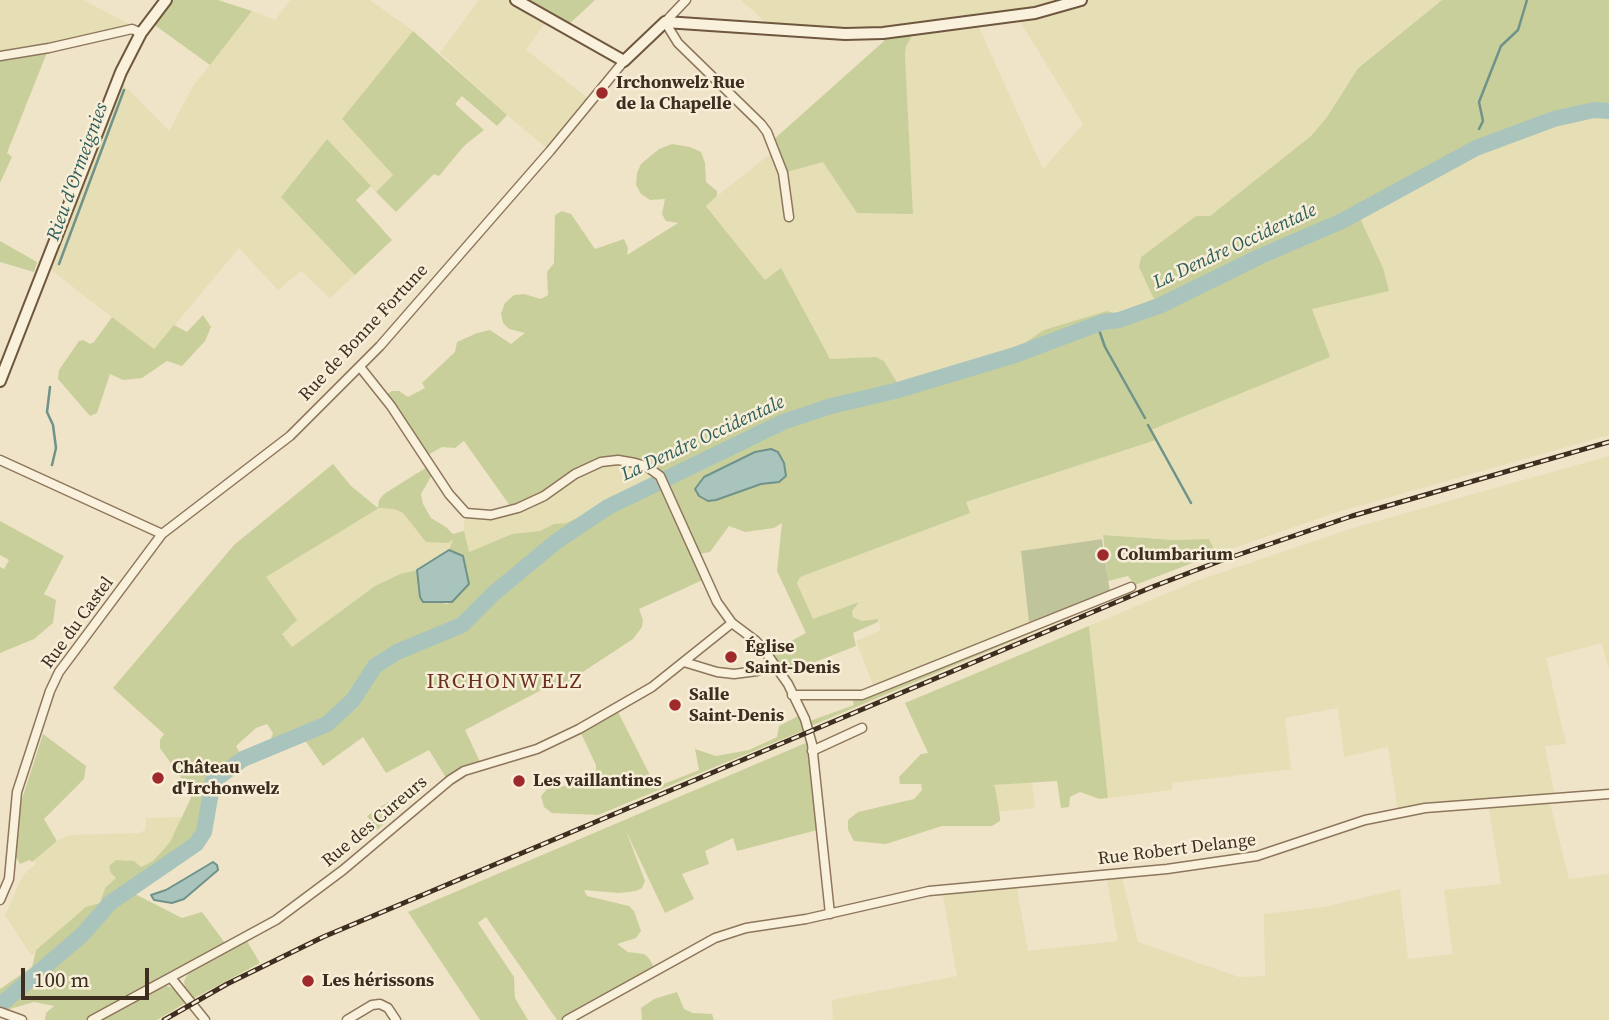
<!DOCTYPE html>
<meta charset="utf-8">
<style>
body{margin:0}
#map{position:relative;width:1609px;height:1020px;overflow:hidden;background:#f0e4c8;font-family:"Source Serif 4",serif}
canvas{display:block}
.scale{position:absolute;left:21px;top:968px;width:128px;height:32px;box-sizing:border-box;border:4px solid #3d2e20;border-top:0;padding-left:9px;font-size:21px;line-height:24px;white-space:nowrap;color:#3d2e20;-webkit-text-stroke:5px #f7eed8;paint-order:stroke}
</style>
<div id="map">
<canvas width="1609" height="1020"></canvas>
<div class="scale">100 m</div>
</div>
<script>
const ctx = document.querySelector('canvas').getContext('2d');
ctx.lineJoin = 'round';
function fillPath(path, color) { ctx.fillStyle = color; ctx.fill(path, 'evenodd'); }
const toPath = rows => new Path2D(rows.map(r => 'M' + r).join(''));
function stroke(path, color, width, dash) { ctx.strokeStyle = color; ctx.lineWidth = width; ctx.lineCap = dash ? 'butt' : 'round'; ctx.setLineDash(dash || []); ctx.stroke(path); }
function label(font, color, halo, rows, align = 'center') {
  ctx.font = font + ' "Source Serif 4",serif'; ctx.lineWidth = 5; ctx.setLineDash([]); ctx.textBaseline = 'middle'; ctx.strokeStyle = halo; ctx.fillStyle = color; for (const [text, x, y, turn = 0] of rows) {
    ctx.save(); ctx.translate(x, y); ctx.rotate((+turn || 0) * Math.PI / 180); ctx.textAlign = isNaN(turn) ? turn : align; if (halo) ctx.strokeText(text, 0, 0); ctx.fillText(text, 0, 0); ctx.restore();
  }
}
fillPath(toPath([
 [0,0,83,0,131,25,78,40,0,54],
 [290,0,370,0,413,31,343,119,393,175,376,192,327,139,281,197,355,275,330,298,301,271,278,290,239,248,154,350,46,266,118,79,169,131,194,85,252,11,275,20],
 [479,0,516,0,548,18,526,50,592,101,550,151,507,115,440,53],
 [741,0,1442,0,1358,67,1327,117,1311,136,1210,216,1196,216,1141,257,1139,267,1155,299,1026,342,1015,355,901,389,884,361,876,357,830,360,781,269,765,280,706,205,775,150,783,173,823,161,857,213,913,213,905,56,906,46,915,29,773,29],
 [1016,15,1083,124,1043,169,976,21],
 [1594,110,1609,111,1609,435,1338,512,1216,554,1208,539,1174,540,1103,535,1102,539,1021,551,1030,627,875,690,856,641,881,630,878,619,862,621,853,617,851,611,856,603,813,620,797,582,799,577,969,513,966,502,1155,440,1151,430,1329,357,1312,309,1383,268,1356,213,1476,148,1554,119],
 [1609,456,1609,671,1602,643,1546,658,1566,744,1545,746,1555,798,1549,799,1569,879,1609,874,1609,1020,830,1020,833,1018,832,1000,957,976,942,890,1016,883,1028,951,1118,941,1106,875,1121,873,1138,942,1239,977,1265,976,1264,914,1324,907,1400,889,1408,959,1453,954,1444,890,1501,884,1488,803,1398,813,1388,747,1344,757,1338,708,1285,718,1291,769,1173,783,1172,790,1108,798,1089,626,1196,581,1356,527],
 [601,462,646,466,663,481,595,516,585,514,566,523,554,524,540,531,512,534,468,552,464,531,464,520,471,514,499,513],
 [379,508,394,509,403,513,426,542,453,538,449,550,417,570,400,574,375,586,292,647,281,634,265,577],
 [1032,782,1035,808,998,812,995,787,991,785],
 [181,817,179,828,170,842,153,861,141,867,134,861,116,860,109,866,111,873,116,878,105,888,100,903,86,908,36,950,34,954,31,955,5,915,23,875,36,864,34,860,57,841,69,835,139,833,145,830,146,818]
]), '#e6deb5');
fillPath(toPath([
 [166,0,218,0,252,11,210,65,149,21],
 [516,0,595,0,565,28],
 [1442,0,1609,0,1609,111,1594,110,1554,119,1476,148,1357,212,1383,268,1389,291,1312,309,1330,357,1151,430,1156,440,966,502,970,513,800,577,797,583,813,619,859,602,852,611,853,617,862,621,878,619,878,622,853,633,856,646,782,675,767,654,806,633,777,571,782,523,774,528,745,532,729,526,710,552,694,555,705,579,639,609,643,620,642,627,633,639,563,685,554,688,549,686,465,730,482,766,448,781,429,750,386,773,363,737,323,766,302,736,267,750,273,733,267,724,256,728,236,746,243,759,213,781,204,831,196,844,129,891,182,918,202,912,228,947,245,938,260,963,191,1000,186,993,184,981,190,970,157,988,167,986,172,988,187,1002,157,1020,45,1020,46,1013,54,1006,34,1002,10,1009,5,1014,0,1012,0,989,32,967,36,950,86,907,100,903,105,888,116,878,111,873,109,866,116,860,134,861,141,867,153,861,170,842,191,798,184,782,160,748,160,740,164,734,113,688,234,545,333,464,351,486,378,508,379,500,384,494,427,467,432,475,421,494,423,504,431,518,446,527,453,534,464,531,469,552,512,534,540,531,554,524,566,523,585,514,595,516,663,481,655,468,609,461,513,510,464,441,455,448,442,447,426,456,386,395,392,391,399,391,408,397,425,388,422,383,455,352,457,342,477,333,490,330,511,344,525,333,509,329,503,323,501,313,505,303,514,295,524,294,541,299,548,295,547,272,554,263,555,215,562,211,571,214,595,249,624,239,628,248,627,255,678,223,666,221,662,214,665,199,650,200,641,194,636,185,637,173,641,164,659,149,672,144,690,147,701,152,705,163,706,182,717,191,717,196,706,206,765,280,781,268,830,359,876,357,884,361,901,389,1015,355,1026,342,1044,330,1107,311,1115,314,1154,299,1139,267,1141,257,1196,216,1210,216,1311,136,1327,117,1358,68],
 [786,476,779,482,761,484,716,500,699,496],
 [379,508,394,509,403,513,426,542,448,543,453,539,449,550,456,552,469,584,452,602,447,604,420,597,417,570,400,574,375,586,292,647,282,634,297,620,266,577],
 [916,29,906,46,905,56,913,214,857,213,823,162,783,173,772,141,884,41,883,33],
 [413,31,507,115,497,126,462,96,455,104,484,130,464,146,439,176,434,174,396,212,376,192,393,175,342,119],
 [48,50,7,153,12,157,0,183,0,58],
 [327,139,371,186,356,200,392,240,355,275,281,197],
 [0,241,37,262,34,272,0,262],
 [203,315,211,327,205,341,182,366,167,361,142,378,123,380,110,374,97,413,90,416,58,379,59,370,79,341,83,340,90,344,94,342,112,317,154,349,174,325,187,332],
 [0,521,64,556,44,594,56,600,53,623,34,639,0,653,0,567,4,569,9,560,0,555],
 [1103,535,1174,540,1209,539,1216,554,1135,585,1128,576,1108,581],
 [1069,611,1053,624,811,726,810,721,854,705,852,698],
 [1089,626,1108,798,1100,799,1080,792,1070,797,1069,807,1061,808,1057,781,993,785,995,787,1000,817,1000,821,992,826,942,826,886,844,854,841,848,830,848,820,858,812,914,799,922,790,921,784,900,784,899,777,921,754,928,753,905,703],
 [616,708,656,787,699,770,695,749,716,756,749,750,777,737,779,726,802,714,805,730,598,815,552,813,544,807,541,796,547,789,592,781,596,775,596,765,579,729],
 [43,734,86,766,84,779,44,819,57,841,32,862,30,860,20,864,15,855,15,841,22,799],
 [808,742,812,751,821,829,737,851,733,838,705,851,709,864,682,874,694,899,665,913,626,831,645,881,642,888,636,891,619,893,584,890,587,896,629,906,634,911,641,931,636,938,617,944,628,952,644,954,648,957,653,965,652,973,567,1020,557,1020,486,917,478,923,514,977,515,998,528,1020,480,1020,408,912],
 [388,802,396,813,377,830,367,816],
 [677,992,684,1009,693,1013,712,1014,714,1020,642,1020,641,1008,654,999]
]), '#c9cf9b');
fillPath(toPath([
 [1102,539,1110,592,1029,622,1021,551]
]), '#bfc49a');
const water = toPath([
 [771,449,778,452,784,463,786,476,779,482,761,484,716,500,708,501,699,496,695,489,704,477,755,452,771,449],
 [449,550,463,556,469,584,452,602,423,602,420,597,417,570,449,550],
 [213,862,217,865,218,870,184,899,172,903,154,900,151,895,166,890,213,862]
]);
fillPath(water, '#a9c4bc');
stroke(water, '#6f938a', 2);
stroke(toPath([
 [1479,129,1483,121,1479,102,1501,46,1518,30,1527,0],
 [59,264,124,90],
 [1097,324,1105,347,1145,418],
 [50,387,47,412,53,425,56,448,52,465],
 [1148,425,1191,503]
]), '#6f938a', 2.5);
stroke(toPath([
 [0,1005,82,935,110,903,196,844,204,832,213,781,243,759,327,724,353,700,375,666,397,652,462,625,493,594,557,541,608,507,783,422,831,406,895,391,1015,355,1103,322,1119,320,1159,306,1261,256,1342,221,1476,148,1554,119,1594,110,1609,111]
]), '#a9c4bc', 16);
const street = toPath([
 [686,0,665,22,678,43,761,124,767,132,783,173,789,217],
 [0,56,49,48,132,29,141,33],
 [360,367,391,406,449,494,466,513,491,515,518,508,544,496,575,474,601,462,618,460,635,463,646,466,660,476,717,602,732,623,756,641,767,654,788,684,805,719,812,744,830,914],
 [0,460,162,534,290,436,380,346,550,151,624,61],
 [684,662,717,672,734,674,757,671,773,664],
 [792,695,862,695,1131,587],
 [812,751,862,728],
 [0,900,9,879,17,792,50,691,59,672,162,534],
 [172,979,205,1020],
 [0,1012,22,1020],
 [92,1020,276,920,343,870,450,780,464,771,537,749,579,729,652,687,732,623],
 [347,1020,372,1005,380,1004,388,1008,396,1020],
 [567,1020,715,938,746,928,806,919,929,891,1167,869,1257,856,1365,820,1425,808,1609,794]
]);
const secondary = toPath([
 [516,0,624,61,665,22,845,34,883,33,1035,13,1081,0],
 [0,381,121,72,141,33,166,0]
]);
stroke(street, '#8d765c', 11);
stroke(secondary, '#6f573f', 14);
stroke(street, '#faf1dc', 8);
stroke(secondary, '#faf1dc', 10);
const rail = toPath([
 [164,1020,227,984,323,937,1152,587,1220,561,1352,516,1609,442]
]);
stroke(rail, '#3d2e20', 5);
stroke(rail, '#f7eed8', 2.5, [8]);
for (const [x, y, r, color] of [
 [602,93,7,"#9e2a2b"],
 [1103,555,7,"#9e2a2b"],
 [731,657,7,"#9e2a2b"],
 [675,705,7,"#9e2a2b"],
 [158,778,7,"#9e2a2b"],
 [519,781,7,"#9e2a2b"],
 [308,981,7,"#9e2a2b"]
]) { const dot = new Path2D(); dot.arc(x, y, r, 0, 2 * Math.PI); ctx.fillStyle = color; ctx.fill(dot); stroke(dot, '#f7eed8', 2.5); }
label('bold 18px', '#3d2e20', '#f7eed8', [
 ["Irchonwelz Rue",616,83],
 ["de la Chapelle",616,104],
 ["Columbarium",1117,555],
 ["Église",745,647],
 ["Saint-Denis",745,668],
 ["Salle",689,695],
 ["Saint-Denis",689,716],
 ["Château",172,768],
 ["d'Irchonwelz",172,789],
 ["Les vaillantines",533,781],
 ["Les hérissons",322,981]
], 'left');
label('18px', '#3d2e20', '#f7eed8', [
 ["Rue de Bonne Fortune",364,333,-47],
 ["Rue du Castel",78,623,-54],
 ["Rue des Cureurs",375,822,-40],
 ["Rue Robert Delange",1177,850,-7]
]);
label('italic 19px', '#2f5d5a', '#f7eed8', [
 ["Rieu d'Ormeignies",78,172,-70],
 ["La Dendre Occidentale",1235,247,-25],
 ["La Dendre Occidentale",703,439,-25]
]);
ctx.letterSpacing = '2px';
label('21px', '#6b2e1e', '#f7eed8', [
 ["IRCHONWELZ",505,683]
]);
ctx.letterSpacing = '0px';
</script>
